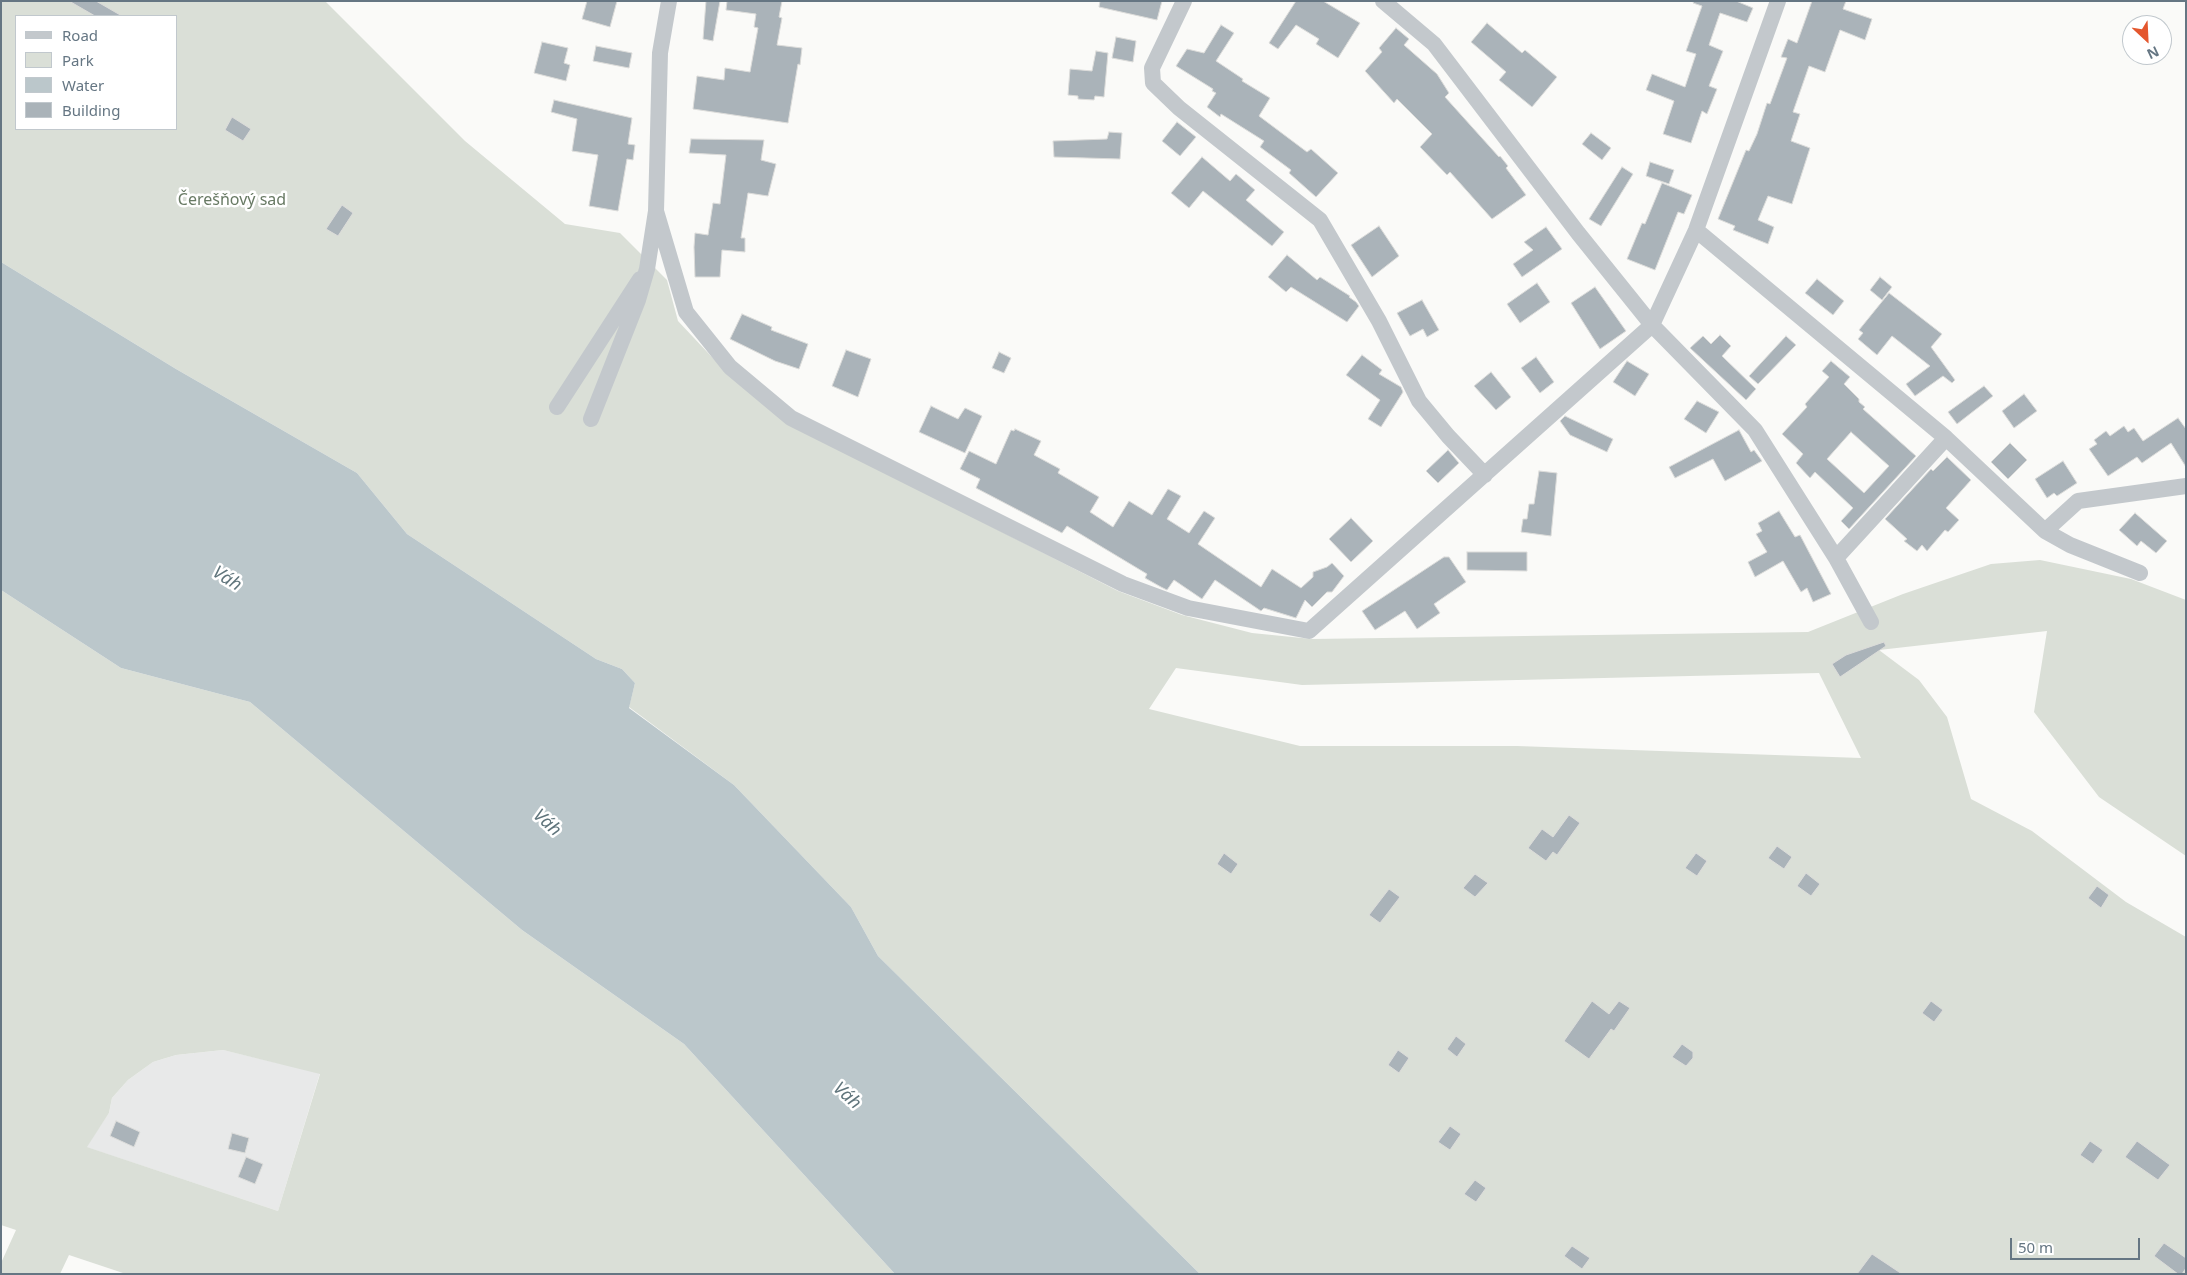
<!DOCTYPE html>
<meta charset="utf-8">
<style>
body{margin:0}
#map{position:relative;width:2187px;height:1275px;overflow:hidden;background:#fafaf8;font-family:"Noto Sans",sans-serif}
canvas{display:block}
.frame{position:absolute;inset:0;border:2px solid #657683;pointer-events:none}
.legend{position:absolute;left:15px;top:15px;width:162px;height:115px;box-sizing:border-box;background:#fff;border:1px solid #c1c8cd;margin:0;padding:6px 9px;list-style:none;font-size:15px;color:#657683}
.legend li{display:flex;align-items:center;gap:10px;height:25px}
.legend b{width:25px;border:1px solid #c1c8cd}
.north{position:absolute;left:2122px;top:15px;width:50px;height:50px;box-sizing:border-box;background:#fff;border:1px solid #c1c8cd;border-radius:50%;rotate:155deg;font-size:14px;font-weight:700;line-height:20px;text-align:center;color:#657683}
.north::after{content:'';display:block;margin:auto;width:18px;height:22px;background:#e4572e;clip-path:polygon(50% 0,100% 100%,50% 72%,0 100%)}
.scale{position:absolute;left:2010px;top:1238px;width:130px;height:22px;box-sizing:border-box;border:2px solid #657683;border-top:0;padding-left:6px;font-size:15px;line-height:18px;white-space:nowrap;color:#657683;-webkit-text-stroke:4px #fff;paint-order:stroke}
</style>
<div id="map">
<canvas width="2187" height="1275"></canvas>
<div class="frame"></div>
<ul class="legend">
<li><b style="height:6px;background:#c3c8cc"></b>Road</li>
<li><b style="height:14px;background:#dadfd7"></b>Park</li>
<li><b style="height:14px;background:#bbc7cb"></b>Water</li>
<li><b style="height:14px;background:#aab3b9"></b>Building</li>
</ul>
<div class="north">N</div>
<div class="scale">50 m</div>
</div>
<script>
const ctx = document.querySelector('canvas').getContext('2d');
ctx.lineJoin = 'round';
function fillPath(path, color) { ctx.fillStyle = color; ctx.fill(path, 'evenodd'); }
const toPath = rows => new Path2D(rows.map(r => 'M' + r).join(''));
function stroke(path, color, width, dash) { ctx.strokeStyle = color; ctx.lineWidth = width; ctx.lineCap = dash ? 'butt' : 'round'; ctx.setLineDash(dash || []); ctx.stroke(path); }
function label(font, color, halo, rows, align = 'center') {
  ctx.font = font + ' "Noto Sans",sans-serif'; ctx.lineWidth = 5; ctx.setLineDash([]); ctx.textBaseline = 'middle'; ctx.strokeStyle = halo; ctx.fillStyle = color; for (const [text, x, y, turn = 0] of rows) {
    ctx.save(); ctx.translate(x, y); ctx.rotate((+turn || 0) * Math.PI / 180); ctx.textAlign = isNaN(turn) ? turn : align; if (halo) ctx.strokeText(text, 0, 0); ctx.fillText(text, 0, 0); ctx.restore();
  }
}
fillPath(toPath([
 [223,1050,320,1073,278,1211,86,1147,109,1113,112,1098,128,1080,153,1062,176,1055]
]), '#e8e9e9');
fillPath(toPath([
 [1,1,325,1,465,141,565,224,620,233,667,280,678,321,726,372,782,420,1118,591,1182,615,1252,633,1312,639,1808,632,1903,594,1991,564,2040,560,2131,579,2186,600,2186,856,2099,797,2034,712,2047,631,1879,650,1919,680,1947,717,1971,799,2032,831,2126,902,2186,937,2186,1274,1200,1274,878,956,851,907,734,785,629,707,635,683,622,669,596,659,407,534,357,473,176,369,1,262],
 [16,16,176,16,176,129,16,129],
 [1176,668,1302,685,1819,673,1861,758,1517,746,1300,746,1149,709],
 [1,590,121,668,250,702,522,930,684,1044,895,1274,126,1274,69,1255,60,1274,1,1274,1,1263,16,1230,1,1225],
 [223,1050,320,1074,278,1211,87,1147,109,1113,112,1098,128,1080,153,1062,176,1055]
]), '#dadfd7');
fillPath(toPath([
 [1,262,176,369,357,473,407,534,596,659,622,669,635,683,629,708,734,785,851,907,878,956,1200,1274,895,1274,684,1044,522,930,250,702,121,668,1,590]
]), '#bbc7cb');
const building = toPath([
 [69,1,96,1,122,16,95,16,69,1],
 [587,1,617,1,610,27,582,19,587,1],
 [706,1,720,1,713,41,703,39,706,1],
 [727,1,782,1,779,17,782,18,777,45,802,48,800,65,798,64,788,123,693,109,697,76,724,80,725,68,750,72,758,28,754,27,756,14,726,10,727,1],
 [1100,1,1162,1,1157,20,1099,7,1100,1],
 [1296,1,1323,1,1360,23,1338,58,1316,44,1319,39,1296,25,1278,49,1269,43,1296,1],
 [1694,1,1736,1,1753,8,1747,22,1720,13,1709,45,1723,51,1709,86,1717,89,1707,114,1702,111,1691,143,1663,134,1674,101,1646,90,1652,74,1685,87,1696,54,1686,51,1702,6,1693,3,1694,1],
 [1812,1,1846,1,1843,9,1872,19,1865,40,1840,30,1825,72,1809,66,1793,112,1800,114,1791,141,1810,148,1792,204,1768,196,1758,220,1774,227,1768,244,1733,230,1735,226,1718,219,1746,150,1749,151,1757,134,1767,103,1770,104,1787,58,1781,57,1788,39,1797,43,1812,1],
 [1487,23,1522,53,1525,50,1557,77,1532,107,1499,80,1506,72,1471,42,1487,23],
 [1221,25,1234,33,1216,61,1243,79,1242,81,1270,98,1259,116,1307,152,1311,149,1338,173,1316,197,1289,173,1291,170,1260,147,1264,141,1221,114,1220,117,1207,107,1216,93,1212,91,1213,89,1176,66,1187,49,1204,53,1221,25],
 [1396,28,1409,39,1404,45,1437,74,1449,93,1445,97,1499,157,1500,156,1508,166,1506,168,1526,195,1492,219,1450,172,1447,175,1420,147,1432,134,1397,99,1394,103,1365,71,1382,52,1379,48,1396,28],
 [1116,37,1136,41,1133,62,1112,58,1116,37],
 [542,42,568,48,564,63,570,65,566,81,534,73,542,42],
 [596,46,632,53,629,68,593,61,596,46],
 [1096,51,1108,53,1104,97,1095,96,1094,100,1078,99,1078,96,1068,95,1070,69,1092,71,1096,51],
 [554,100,632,118,628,144,635,145,633,160,627,159,618,211,589,206,598,155,572,151,577,119,551,112,554,100],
 [232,117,251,129,243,141,225,130,232,117],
 [1177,122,1196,137,1180,156,1162,141,1177,122],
 [1109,132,1122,133,1120,159,1054,157,1053,141,1107,139,1109,132],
 [1591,133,1611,148,1602,160,1582,144,1591,133],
 [691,139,764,140,761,160,776,164,768,196,748,193,741,238,745,238,745,252,722,250,720,277,695,277,694,247,695,233,708,235,713,203,720,204,726,155,689,153,691,139],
 [1202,157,1230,181,1236,174,1255,190,1246,200,1284,232,1272,246,1203,191,1189,208,1171,193,1202,157],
 [1650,162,1674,170,1669,184,1646,176,1650,162],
 [1622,167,1633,174,1601,226,1589,219,1622,167],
 [1662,183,1692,195,1684,214,1678,212,1655,270,1627,259,1642,223,1645,224,1662,183],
 [342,205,353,213,338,236,326,229,342,205],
 [1379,226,1399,256,1372,277,1351,245,1379,226],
 [1546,227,1562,249,1522,277,1513,264,1533,250,1524,242,1546,227],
 [1287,255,1317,280,1320,277,1350,296,1349,297,1356,302,1359,306,1347,322,1291,287,1286,292,1268,277,1287,255],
 [1880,277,1892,287,1882,300,1870,290,1880,277],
 [1817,279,1844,301,1833,315,1805,293,1817,279],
 [1537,283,1550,302,1520,323,1507,304,1537,283],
 [1595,287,1626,331,1600,349,1571,303,1595,287],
 [1889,293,1942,334,1931,347,1955,380,1952,383,1943,376,1915,396,1906,384,1930,366,1892,336,1877,355,1858,339,1863,333,1859,330,1889,293],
 [1422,300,1439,330,1427,337,1423,329,1410,336,1397,313,1422,300],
 [742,314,772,327,771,330,808,344,799,369,775,361,730,339,742,314],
 [1720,335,1731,346,1722,356,1756,389,1746,400,1690,348,1703,336,1711,344,1720,335],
 [1786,336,1796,345,1758,384,1749,376,1786,336],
 [846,350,871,359,858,397,832,386,846,350],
 [999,352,1011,358,1004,373,992,368,999,352],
 [1362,355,1382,370,1379,374,1401,387,1403,392,1381,427,1368,419,1380,400,1346,375,1362,355],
 [1536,357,1554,382,1540,393,1521,368,1536,357],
 [1627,361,1649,374,1635,396,1613,382,1627,361],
 [1831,361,1850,377,1844,384,1859,399,1859,402,1865,407,1863,409,1916,456,1849,529,1841,521,1853,508,1815,472,1810,478,1796,463,1803,454,1782,434,1807,407,1805,404,1829,377,1822,371,1831,361],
 [1851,432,1889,466,1864,493,1827,459,1851,432],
 [1491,372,1511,397,1496,410,1474,386,1491,372],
 [1984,386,1993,396,1957,424,1948,412,1984,386],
 [2024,394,2037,411,2014,428,2002,411,2024,394],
 [1697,401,1719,412,1706,433,1684,419,1697,401],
 [931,406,958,419,965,408,982,416,965,453,919,432,931,406],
 [1565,416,1613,439,1607,452,1570,435,1560,421,1565,416],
 [2178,418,2186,429,2186,467,2171,443,2142,463,2137,457,2108,476,2089,449,2097,444,2094,440,2106,431,2110,436,2124,426,2128,432,2134,428,2143,441,2178,418],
 [1015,429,1041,441,1034,455,1060,469,1058,473,1099,497,1090,512,1113,527,1129,501,1152,515,1168,489,1181,496,1167,519,1189,533,1204,511,1215,518,1198,544,1261,587,1272,569,1301,588,1313,577,1313,572,1327,567,1332,563,1344,576,1332,592,1327,592,1312,607,1305,600,1296,618,1264,608,1261,611,1215,580,1202,599,1174,580,1167,590,1161,587,1145,578,1147,574,1067,526,1062,533,976,488,980,479,960,469,969,451,996,464,1011,430,1014,431,1015,429],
 [1739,430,1751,452,1754,450,1762,461,1725,481,1713,459,1675,478,1669,467,1739,430],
 [2010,443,2027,460,2008,479,1991,462,2010,443],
 [1448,450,1459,463,1438,483,1426,471,1448,450],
 [1947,457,1971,480,1946,508,1959,520,1948,532,1945,530,1927,551,1922,545,1917,551,1904,541,1907,539,1885,519,1931,469,1933,471,1947,457],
 [2063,461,2077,483,2057,496,2054,493,2047,498,2035,479,2063,461],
 [1539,471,1557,473,1551,536,1521,532,1523,519,1527,519,1529,504,1534,504,1539,471],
 [1779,511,1795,537,1800,535,1831,594,1813,602,1807,588,1801,592,1783,561,1755,577,1748,562,1767,552,1756,534,1762,531,1758,523,1779,511],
 [2135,513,2167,541,2156,553,2141,541,2137,546,2119,530,2135,513],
 [1351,518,1373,541,1351,562,1329,539,1351,518],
 [1467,552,1527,552,1527,571,1467,570,1467,552],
 [1444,557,1449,557,1466,582,1434,604,1440,613,1417,629,1405,611,1375,630,1362,611,1444,557],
 [1884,642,1886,646,1840,677,1832,664,1846,655,1884,642],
 [1569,815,1580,823,1557,855,1553,852,1546,861,1528,848,1542,829,1553,837,1569,815],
 [1777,846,1792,857,1784,869,1768,858,1777,846],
 [1224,853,1238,864,1231,874,1217,864,1224,853],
 [1696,853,1707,861,1697,876,1685,868,1696,853],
 [1806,873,1820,884,1811,896,1797,886,1806,873],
 [1475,874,1488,883,1475,897,1463,888,1475,874],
 [2097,886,2109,895,2101,908,2088,898,2097,886],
 [1389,889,1400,897,1380,923,1369,915,1389,889],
 [1592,1001,1609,1014,1619,1001,1630,1008,1614,1031,1611,1029,1589,1059,1564,1041,1592,1001],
 [1931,1001,1943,1010,1934,1022,1922,1013,1931,1001],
 [1456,1036,1466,1044,1457,1057,1447,1049,1456,1036],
 [1682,1044,1693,1052,1693,1058,1686,1066,1672,1057,1682,1044],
 [1398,1050,1409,1058,1399,1073,1388,1065,1398,1050],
 [116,1121,140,1132,134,1147,110,1136,116,1121],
 [1450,1126,1461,1134,1450,1150,1438,1142,1450,1126],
 [232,1133,249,1138,245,1153,228,1149,232,1133],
 [2090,1141,2103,1150,2093,1164,2080,1155,2090,1141],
 [2137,1141,2170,1165,2158,1180,2125,1157,2137,1141],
 [246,1157,263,1164,255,1184,238,1177,246,1157],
 [1475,1180,1486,1188,1476,1202,1464,1194,1475,1180],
 [2164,1243,2186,1258,2186,1268,2182,1274,2178,1274,2154,1256,2164,1243],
 [1572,1246,1590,1258,1582,1269,1564,1256,1572,1246],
 [1872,1254,1902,1274,1857,1274,1872,1254]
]);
fillPath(building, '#aab3b9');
stroke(building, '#dcdcda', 1);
stroke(toPath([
 [1184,1,1152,68,1153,83,1179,108,1320,220,1379,321,1419,401,1448,436,1485,475],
 [1383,1,1434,44,1578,233,1652,325,1755,430,1836,558,1871,622],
 [656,211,686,312,730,367,791,418,1123,584,1188,608,1309,631,1652,325,1696,230,1778,1],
 [1696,230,1946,438,2045,531,2078,501,2186,486],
 [557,407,640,279],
 [591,419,638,300,647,269,656,211,660,53,669,1],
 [2045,531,2070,545,2140,573],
 [1836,558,1946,438]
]), '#c3c8cc', 16);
label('16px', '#687a64', '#fff', [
 ["Čerešňový sad",232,200]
]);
label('italic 18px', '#60757c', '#fff', [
 ["Váh",227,579,32],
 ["Váh",547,823,42],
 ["Váh",847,1096,42]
]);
</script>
